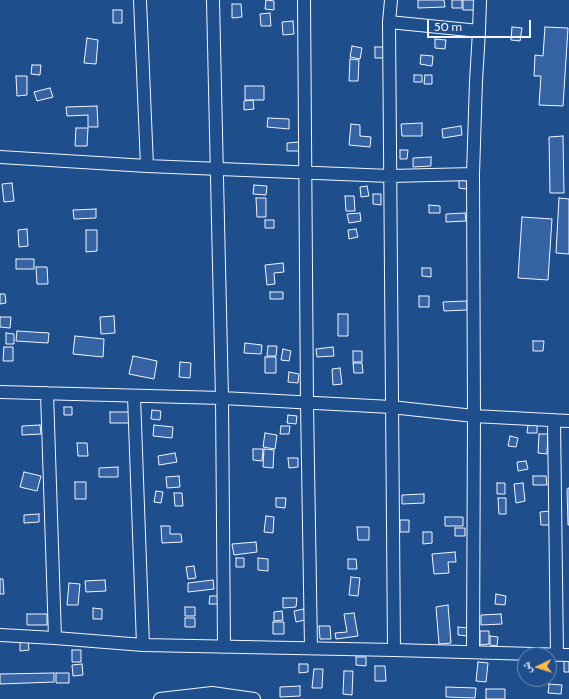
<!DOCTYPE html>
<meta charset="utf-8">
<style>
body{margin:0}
#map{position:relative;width:569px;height:699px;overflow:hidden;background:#1f4e8c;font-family:Cabin,"Noto Naskh Arabic",sans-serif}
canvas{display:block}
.north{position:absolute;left:517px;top:647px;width:40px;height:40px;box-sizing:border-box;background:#1f4e8c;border:1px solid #7391ba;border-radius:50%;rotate:266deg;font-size:11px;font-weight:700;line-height:16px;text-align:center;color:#f2f6ff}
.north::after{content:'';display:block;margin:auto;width:14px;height:18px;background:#ffb74d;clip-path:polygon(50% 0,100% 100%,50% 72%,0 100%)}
.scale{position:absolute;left:427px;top:20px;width:104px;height:18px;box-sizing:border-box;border:2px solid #f2f6ff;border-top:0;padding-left:5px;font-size:12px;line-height:14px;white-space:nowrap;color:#f2f6ff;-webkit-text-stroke:3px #1f4e8c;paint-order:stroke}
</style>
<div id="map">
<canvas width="569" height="699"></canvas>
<div class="north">ش</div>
<div class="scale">50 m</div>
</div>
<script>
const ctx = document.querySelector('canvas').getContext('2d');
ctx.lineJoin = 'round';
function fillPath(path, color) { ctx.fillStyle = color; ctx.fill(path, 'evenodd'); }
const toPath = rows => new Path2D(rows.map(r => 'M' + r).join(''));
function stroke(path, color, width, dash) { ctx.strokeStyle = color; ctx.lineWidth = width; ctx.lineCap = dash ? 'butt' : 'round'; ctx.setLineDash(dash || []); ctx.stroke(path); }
const building = toPath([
 [266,0,274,1,274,10,265,9,266,0],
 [418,0,444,0,445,7,418,8,418,0],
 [452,0,462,0,462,8,452,8,452,0],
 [463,0,479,0,479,10,463,10,463,0],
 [232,4,241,4,242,17,232,18,232,4],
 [113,10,122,10,122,23,113,23,113,10],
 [270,13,271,26,261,26,260,14,270,13],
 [293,21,294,34,283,35,282,22,293,21],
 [512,27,522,28,520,41,511,40,512,27],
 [545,27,568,28,563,106,539,105,541,76,534,76,535,55,543,56,545,27],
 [87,38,98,40,96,64,84,63,87,38],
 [435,39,446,40,445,49,435,48,435,39],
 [352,46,362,48,360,59,350,57,352,46],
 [375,47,384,47,384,58,375,58,375,47],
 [421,55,433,56,432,66,420,64,421,55],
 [350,59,359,60,358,81,349,81,350,59],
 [32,65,41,65,40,75,31,74,32,65],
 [414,75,422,75,422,82,414,82,414,75],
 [425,75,432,75,432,84,424,84,425,75],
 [16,76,27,76,27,95,17,96,16,76],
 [245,86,264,86,264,100,245,100,245,86],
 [50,88,53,97,37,101,34,92,50,88],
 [253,100,254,109,244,110,244,101,253,100],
 [97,106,98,127,88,127,88,115,67,116,66,107,97,106],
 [268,118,289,119,289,129,267,127,268,118],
 [422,123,422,136,402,136,401,124,422,123],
 [351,124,360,125,360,136,371,137,370,147,349,145,351,124],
 [461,126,462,135,443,138,442,129,461,126],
 [76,128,88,128,87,146,75,146,76,128],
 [563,136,564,193,550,193,549,137,563,136],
 [299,142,299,151,287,151,287,143,299,142],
 [400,150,408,150,407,159,400,159,400,150],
 [431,157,431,166,413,167,413,158,431,157],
 [459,180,467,181,467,189,459,188,459,180],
 [12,183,14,201,4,202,2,184,12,183],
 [254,185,267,186,266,195,253,194,254,185],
 [367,186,369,196,361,197,360,187,367,186],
 [373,194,381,194,381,205,373,204,373,194],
 [345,196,354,196,355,211,346,211,345,196],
 [256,198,266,198,266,217,257,217,256,198],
 [559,198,569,199,569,254,556,253,559,198],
 [429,205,440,206,440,213,429,213,429,205],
 [96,209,96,218,74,219,73,210,96,209],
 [360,213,361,221,349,223,347,214,360,213],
 [465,213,466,221,446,222,446,214,465,213],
 [522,217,552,219,548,280,518,278,522,217],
 [265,220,274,220,274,228,265,228,265,220],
 [27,229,28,246,19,247,18,230,27,229],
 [356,229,358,237,349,239,348,230,356,229],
 [86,230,97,230,97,251,86,252,86,230],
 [16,259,34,259,34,269,16,269,16,259],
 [283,263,284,272,274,273,275,284,267,285,265,265,283,263],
 [36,267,47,267,48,284,37,284,36,267],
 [422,268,431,268,431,277,422,276,422,268],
 [270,292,283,292,283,299,270,299,270,292],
 [0,294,5,294,6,303,0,304,0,294],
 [419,296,429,296,429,307,419,307,419,296],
 [467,301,467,310,444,311,443,302,467,301],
 [338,314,348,314,348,336,338,336,338,314],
 [114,316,115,333,101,334,100,317,114,316],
 [0,317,11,317,10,328,0,327,0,317],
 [17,331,49,333,48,343,16,341,17,331],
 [6,333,14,334,14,344,6,344,6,333],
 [75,336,104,339,103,357,73,354,75,336],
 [533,341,544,341,543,351,533,351,533,341],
 [245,343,262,345,261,354,244,353,245,343],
 [268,346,277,346,276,356,267,356,268,346],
 [4,347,13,347,13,361,3,361,4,347],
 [333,347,334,356,317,357,316,349,333,347],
 [283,349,291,351,289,361,281,360,283,349],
 [353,351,362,351,362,362,353,362,353,351],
 [133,356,157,361,154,379,129,374,133,356],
 [265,357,276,357,276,373,265,373,265,357],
 [180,362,191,363,190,378,179,377,180,362],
 [353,363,362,363,363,373,354,373,353,363],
 [340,368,342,384,333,385,332,369,340,368],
 [289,372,299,374,298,383,288,382,289,372],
 [64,407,72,407,72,415,64,415,64,407],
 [152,410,161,411,160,420,151,419,152,410],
 [110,412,132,412,132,423,110,423,110,412],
 [288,415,297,416,296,424,287,423,288,415],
 [40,425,41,434,22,435,22,426,40,425],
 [154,425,173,427,172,438,153,436,154,425],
 [528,425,537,425,537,433,527,433,528,425],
 [281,426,290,426,289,434,280,434,281,426],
 [265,433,277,435,275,449,263,447,265,433],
 [539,434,548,434,547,454,538,453,539,434],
 [510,436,518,438,516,447,508,446,510,436],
 [77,443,87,443,88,456,78,456,77,443],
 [253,449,263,449,262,461,253,460,253,449],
 [264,449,274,450,273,468,263,467,264,449],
 [175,453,177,462,159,465,158,456,175,453],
 [288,458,298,458,298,467,289,468,288,458],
 [526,461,528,469,518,471,517,462,526,461],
 [118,467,118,477,99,477,99,468,118,467],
 [24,472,41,476,37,491,20,487,24,472],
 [179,476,180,487,167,488,166,477,179,476],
 [533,476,546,476,547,485,533,485,533,476],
 [75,482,86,482,86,499,75,499,75,482],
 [497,483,505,483,505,494,497,494,497,483],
 [523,483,525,501,516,503,514,484,523,483],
 [569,488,569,525,568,525,567,489,569,488],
 [156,491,163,492,161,503,154,502,156,491],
 [174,493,182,493,183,506,175,506,174,493],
 [424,494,424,503,402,504,402,495,424,494],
 [276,498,286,498,285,508,276,507,276,498],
 [498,498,506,498,506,514,499,514,498,498],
 [550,511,550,525,541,525,540,512,550,511],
 [39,514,39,522,24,523,24,515,39,514],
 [266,516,274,517,273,533,264,532,266,516],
 [445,517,463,517,463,526,445,526,445,517],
 [400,520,409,520,409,532,400,532,400,520],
 [161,526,170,526,170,534,181,534,182,542,162,543,161,526],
 [357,527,369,527,369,540,358,540,357,527],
 [455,528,465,528,465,536,455,536,455,528],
 [423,532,432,532,432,543,423,544,423,532],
 [256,542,257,552,234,555,232,544,256,542],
 [455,552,456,562,448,562,449,573,434,574,432,554,455,552],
 [236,558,244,558,244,567,236,567,236,558],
 [258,558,268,559,268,571,258,570,258,558],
 [348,559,356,559,357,569,348,569,348,559],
 [194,566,196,578,188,579,186,567,194,566],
 [351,577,360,578,358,596,349,595,351,577],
 [0,579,3,579,4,594,0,594,0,579],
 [105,580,106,591,86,592,85,581,105,580],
 [213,580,214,589,188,592,188,583,213,580],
 [69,583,80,584,78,605,67,605,69,583],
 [496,594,506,596,505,605,495,604,496,594],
 [210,596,220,596,220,604,209,604,210,596],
 [283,598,297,598,296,607,283,608,283,598],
 [448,605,451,643,439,644,436,607,448,605],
 [185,607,195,607,195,616,185,616,185,607],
 [93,608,102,609,102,619,93,619,93,608],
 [304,609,305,620,296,622,294,611,304,609],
 [282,611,283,620,274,621,274,612,282,611],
 [354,613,358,636,336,639,335,633,347,632,344,614,354,613],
 [27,614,47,614,47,625,27,625,27,614],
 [501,614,502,624,481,625,481,615,501,614],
 [185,618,195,618,195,627,185,627,185,618],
 [273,622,284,622,284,634,273,634,273,622],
 [319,626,330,626,331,639,320,639,319,626],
 [458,627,468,628,468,636,458,635,458,627],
 [480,631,489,631,489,644,480,645,480,631],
 [490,636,498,637,497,646,490,645,490,636],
 [20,639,28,639,29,650,20,651,20,639],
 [72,650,81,650,81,662,72,662,72,650],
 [356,657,366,657,366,666,356,665,356,657],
 [564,661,569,661,569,672,564,672,564,661],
 [478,662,488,663,486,682,476,681,478,662],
 [82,664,83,675,73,676,72,665,82,664],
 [299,664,308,664,308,672,299,673,299,664],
 [375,666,385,666,386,681,375,681,375,666],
 [314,669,323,669,322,688,312,688,314,669],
 [344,671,353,671,352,695,343,694,344,671],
 [54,673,54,682,0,684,0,674,54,673],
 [56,673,69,673,69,683,56,683,56,673],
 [549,684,562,685,561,694,548,693,549,684],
 [300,686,300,696,280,697,280,687,300,686],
 [446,687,476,688,475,698,446,697,446,687],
 [486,689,505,689,505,699,486,699,486,689]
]);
fillPath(building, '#3563a3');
stroke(building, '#f2f6ff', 1);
const street = toPath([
 [140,0,147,166],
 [213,0,222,398,224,647],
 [304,0,307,403,311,648],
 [391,0,389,22,394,650],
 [389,22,479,31],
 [0,157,147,166,390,176,473,174],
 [0,392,222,398,391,407,474,416,569,421],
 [47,393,55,638],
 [134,396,143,645],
 [554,420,557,655],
 [0,635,55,638,143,645,394,650,569,655],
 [473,652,474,416,473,174,476,81,479,31,480,0],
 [160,699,212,693,254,699]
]);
stroke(street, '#f2f6ff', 14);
stroke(street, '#1f4e8c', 12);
</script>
